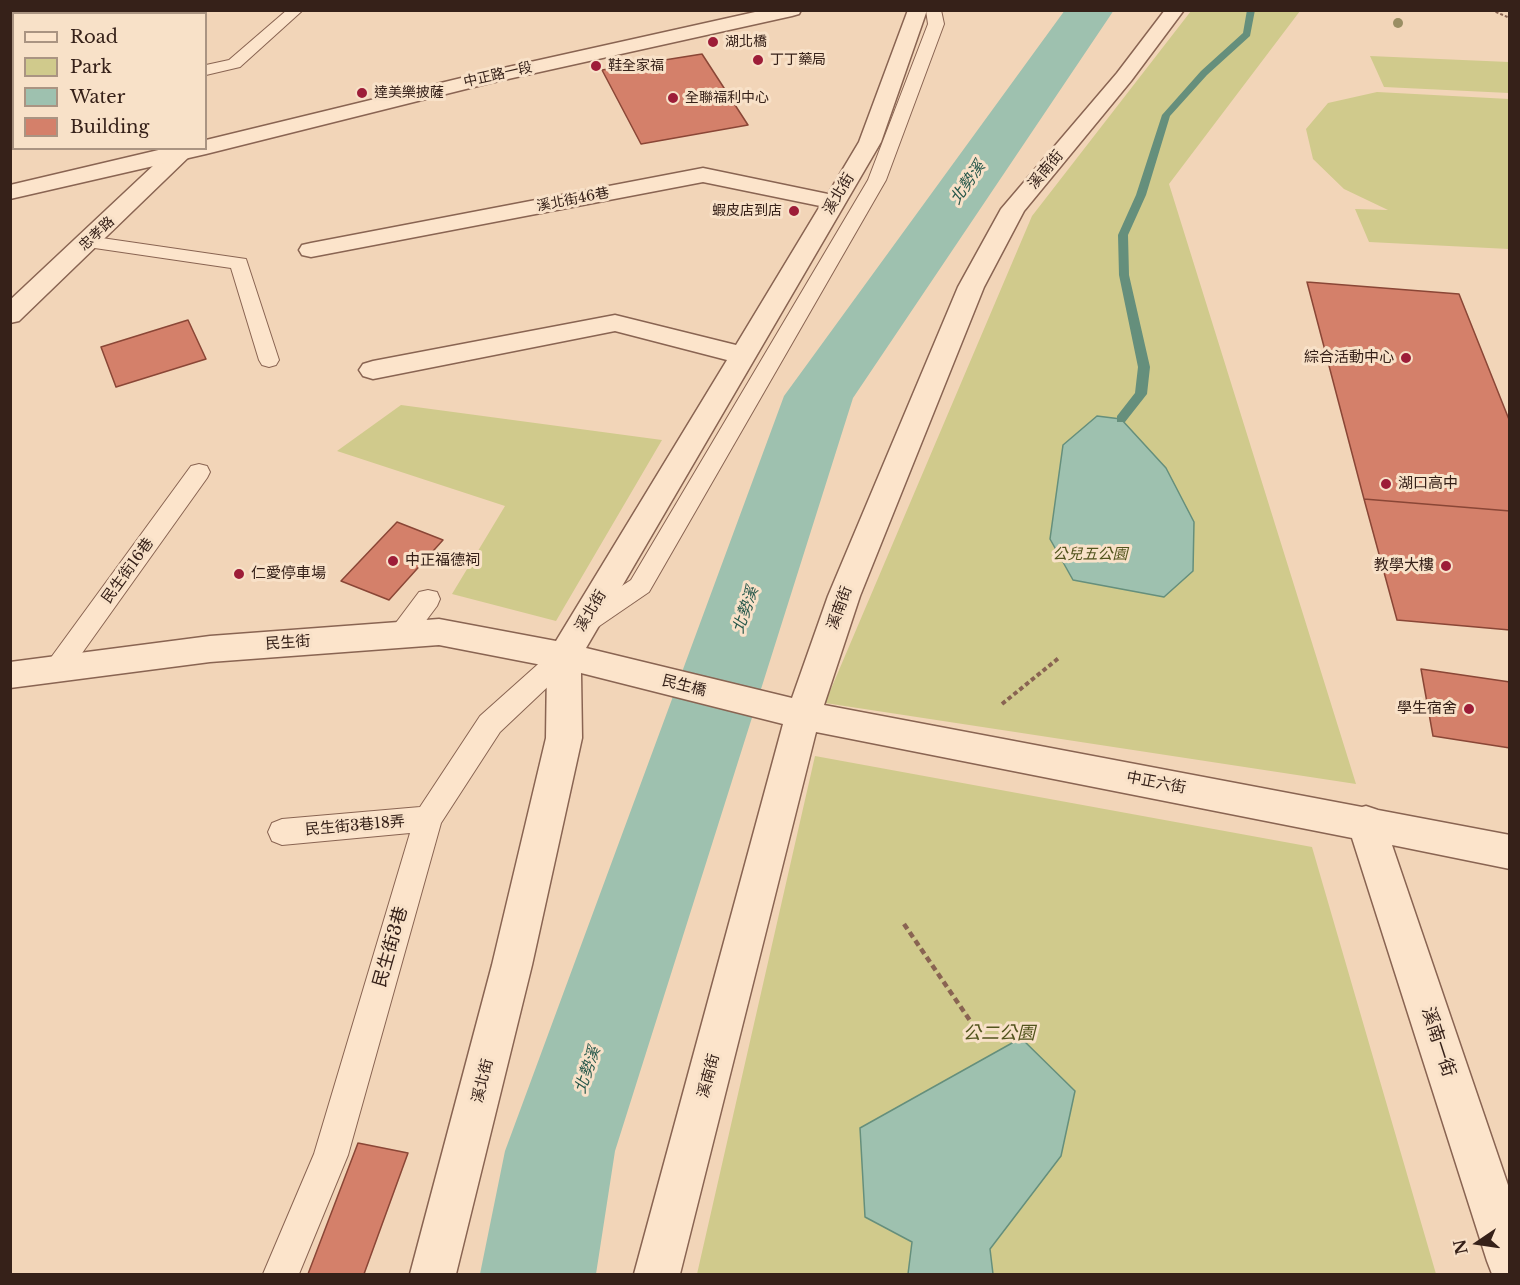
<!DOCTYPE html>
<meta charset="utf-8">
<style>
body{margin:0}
#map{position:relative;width:1520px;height:1285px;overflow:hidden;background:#f2d5b8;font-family:"Libre Baskerville",serif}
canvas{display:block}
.frame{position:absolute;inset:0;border:12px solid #362119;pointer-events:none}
.legend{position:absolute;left:12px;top:12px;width:195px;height:138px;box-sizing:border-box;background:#f8e1c8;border:2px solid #aa9482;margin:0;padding:8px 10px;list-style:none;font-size:18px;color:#362119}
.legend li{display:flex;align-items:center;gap:12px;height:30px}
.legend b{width:30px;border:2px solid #aa9482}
.north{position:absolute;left:1448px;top:1213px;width:60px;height:60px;-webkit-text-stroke:4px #f8e1c8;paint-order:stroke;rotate:257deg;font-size:16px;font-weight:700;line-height:24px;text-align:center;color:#362119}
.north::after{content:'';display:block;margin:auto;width:21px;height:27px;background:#362119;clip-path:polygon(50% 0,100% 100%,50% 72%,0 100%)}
</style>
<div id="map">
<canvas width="1520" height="1285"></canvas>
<div class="frame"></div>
<ul class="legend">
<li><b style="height:8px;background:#fce4cb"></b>Road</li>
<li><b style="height:16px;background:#d0ca8c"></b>Park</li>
<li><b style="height:16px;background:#9ec1af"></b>Water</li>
<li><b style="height:16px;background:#d4806a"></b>Building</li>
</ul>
<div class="north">N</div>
</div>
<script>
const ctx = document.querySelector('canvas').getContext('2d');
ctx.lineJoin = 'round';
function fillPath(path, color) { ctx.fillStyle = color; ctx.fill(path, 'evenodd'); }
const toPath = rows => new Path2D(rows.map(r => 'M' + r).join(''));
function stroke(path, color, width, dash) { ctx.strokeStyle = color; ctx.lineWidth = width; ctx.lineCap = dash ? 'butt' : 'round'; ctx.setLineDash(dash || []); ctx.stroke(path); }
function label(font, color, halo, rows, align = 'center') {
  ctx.font = font + ' "Libre Baskerville","Noto Sans TC",serif'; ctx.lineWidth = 6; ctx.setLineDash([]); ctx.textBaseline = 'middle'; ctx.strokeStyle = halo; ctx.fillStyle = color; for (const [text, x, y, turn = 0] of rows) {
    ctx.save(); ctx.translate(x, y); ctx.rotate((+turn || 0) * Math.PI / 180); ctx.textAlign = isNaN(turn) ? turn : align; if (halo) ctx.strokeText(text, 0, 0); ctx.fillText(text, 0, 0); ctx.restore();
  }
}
fillPath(toPath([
 [1191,11,1300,11,1169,184,1356,784,825,703,1032,216],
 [1370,56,1509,62,1509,93,1384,87],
 [1377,92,1509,99,1509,249,1369,242,1355,209,1388,210,1344,189,1313,159,1306,129,1328,103],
 [401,405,662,440,556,621,452,594,505,506,337,451],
 [815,756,1312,847,1436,1274,697,1274]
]), '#d0ca8c');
const water = toPath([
 [1097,416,1121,419,1166,468,1194,522,1193,571,1164,597,1073,580,1050,539,1063,445,1097,416],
 [1021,1038,1075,1091,1061,1156,990,1249,993,1274,908,1274,912,1242,865,1217,860,1128,1021,1038]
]);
fillPath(water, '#9ec1af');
stroke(water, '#658f7c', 1.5);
fillPath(toPath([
 [1247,10,1255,10,1250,36,1207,75,1170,116,1146,195,1128,235,1129,275,1150,367,1147,394,1125,422,1117,422,1117,416,1135,393,1138,367,1119,275,1118,235,1136,195,1162,115,1201,71,1243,33,1247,10]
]), '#658f7c');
fillPath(toPath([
 [1065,10,1114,10,853,398,615,1151,596,1274,480,1274,505,1151,784,396,1065,10]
]), '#9ec1af');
const building = toPath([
 [702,54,748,125,641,144,602,70,702,54],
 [1307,282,1459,294,1510,422,1510,511,1364,499,1307,282],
 [188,320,206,359,116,387,101,347,188,320],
 [1364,499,1510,511,1510,630,1397,620,1364,499],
 [397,522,443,540,389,600,341,581,397,522],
 [1421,669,1510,682,1510,748,1433,736,1421,669],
 [358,1143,408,1153,364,1274,308,1274,358,1143]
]);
fillPath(building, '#d4806a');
stroke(building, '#8a4636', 1.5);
const service = toPath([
 [287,10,303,10,240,67,206,75,206,65,229,60,287,10],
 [926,10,941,10,944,24,886,180,649,592,592,631,583,634,574,631,570,624,574,617,631,580,868,180,928,24,926,10],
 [88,236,246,259,279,360,276,365,269,367,262,365,259,360,231,268,81,246,79,242,81,238,88,236],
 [199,464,207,466,210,472,207,478,65,677,56,680,47,677,43,670,47,663,191,466,199,464],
 [428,590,437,592,440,599,437,606,410,642,401,645,392,642,388,635,392,628,419,592,428,590],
 [564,646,573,649,577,656,573,663,500,732,441,823,348,1155,299,1274,263,1274,314,1154,410,833,282,845,272,841,268,832,272,823,282,819,420,807,480,716,555,649,564,646]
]);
const minor = toPath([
 [908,10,927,10,881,142,586,648,792,698,828,596,958,287,1001,209,1117,73,1165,10,1184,10,1131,81,1024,211,984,287,860,596,824,705,1362,807,1366,806,1378,810,1510,835,1510,869,1392,845,1510,1191,1510,1274,1492,1274,1487,1261,1352,838,816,732,680,1274,634,1274,783,724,581,673,582,738,532,965,456,1274,410,1274,492,965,546,738,547,666,439,645,210,662,10,688,10,662,210,636,439,619,556,641,727,360,615,331,373,379,363,376,359,370,363,364,373,361,615,315,736,345,820,206,703,182,311,257,302,255,299,250,302,245,311,243,703,168,828,194,859,142,908,10],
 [10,37,14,37,14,49,10,49,10,37],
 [172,148,194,148,194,152,19,321,10,323,10,300,172,148]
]);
const tertiary = toPath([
 [764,10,801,10,799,14,792,16,490,83,206,154,10,199,10,185,167,148,206,148,206,140,490,71,764,10]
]);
stroke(service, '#896452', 2);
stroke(minor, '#896452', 3);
stroke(tertiary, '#896452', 3);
stroke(toPath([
 [1491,10,1510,18]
]), '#896452', 2, [3, 2]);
stroke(toPath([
 [1002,704,1060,657]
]), '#896452', 4, [4.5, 3]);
stroke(toPath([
 [904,924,971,1022]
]), '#896452', 4.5, [6, 4]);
fillPath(service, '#fce4cb');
fillPath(minor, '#fce4cb');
fillPath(tertiary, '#fce4cb');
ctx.fillStyle = '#9a8e63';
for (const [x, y] of [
 [1398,23]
]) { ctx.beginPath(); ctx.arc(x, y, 5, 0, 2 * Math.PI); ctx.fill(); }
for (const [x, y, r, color] of [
 [713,42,6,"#9d1d38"],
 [758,60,6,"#9d1d38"],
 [596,66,6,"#9d1d38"],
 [362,93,6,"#9d1d38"],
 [673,98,6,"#9d1d38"],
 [794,211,6,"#9d1d38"],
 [1406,358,6,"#9d1d38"],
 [1386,484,6,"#9d1d38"],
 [393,561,6,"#9d1d38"],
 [1446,566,6,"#9d1d38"],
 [239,574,6,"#9d1d38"],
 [1469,709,6,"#9d1d38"]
]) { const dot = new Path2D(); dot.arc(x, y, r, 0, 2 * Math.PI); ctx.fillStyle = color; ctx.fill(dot); stroke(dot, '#f8e1c8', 2); }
label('14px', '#362119', '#f8e1c8', [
 ["湖北橋",725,42],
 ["丁丁藥局",770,60],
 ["鞋全家福",608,66],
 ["達美樂披薩",374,93],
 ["全聯福利中心",685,98],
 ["蝦皮店到店",782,211,"right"]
], 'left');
label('14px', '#362119', '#f8e1c8', [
 ["中正路一段",498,75,-13],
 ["溪北街46巷",573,200,-11],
 ["忠孝路",97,234,-43]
]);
label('15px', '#362119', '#f8e1c8', [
 ["溪南街",1046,170,-50],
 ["溪北街",839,194,-59],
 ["民生街16巷",128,571,-54],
 ["溪南街",840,608,-70],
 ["溪北街",591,611,-59],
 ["民生街",288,643,-4],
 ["民生橋",684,686,14],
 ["中正六街",1156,783,11],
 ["民生街3巷18弄",355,826,-5],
 ["溪南街",709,1076,-75],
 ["溪北街",483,1081,-76]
]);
label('15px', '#362119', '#f8e1c8', [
 ["綜合活動中心",1394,358],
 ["湖口高中",1398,484,"left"],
 ["中正福德祠",405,561,"left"],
 ["教學大樓",1434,566],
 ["仁愛停車場",251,574,"left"],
 ["學生宿舍",1457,709]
], 'right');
label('italic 15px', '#52541d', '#f8e1c8', [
 ["公兒五公園",1090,555]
]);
label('italic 16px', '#26574a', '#f8e1c8', [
 ["北勢溪",968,183,-55],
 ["北勢溪",746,610,-71],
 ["北勢溪",588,1070,-71]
]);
label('18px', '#362119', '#f8e1c8', [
 ["民生街3巷",391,947,-74],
 ["溪南一街",1438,1042,72]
]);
label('italic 18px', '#52541d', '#f8e1c8', [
 ["公二公園",999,1034]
]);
</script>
